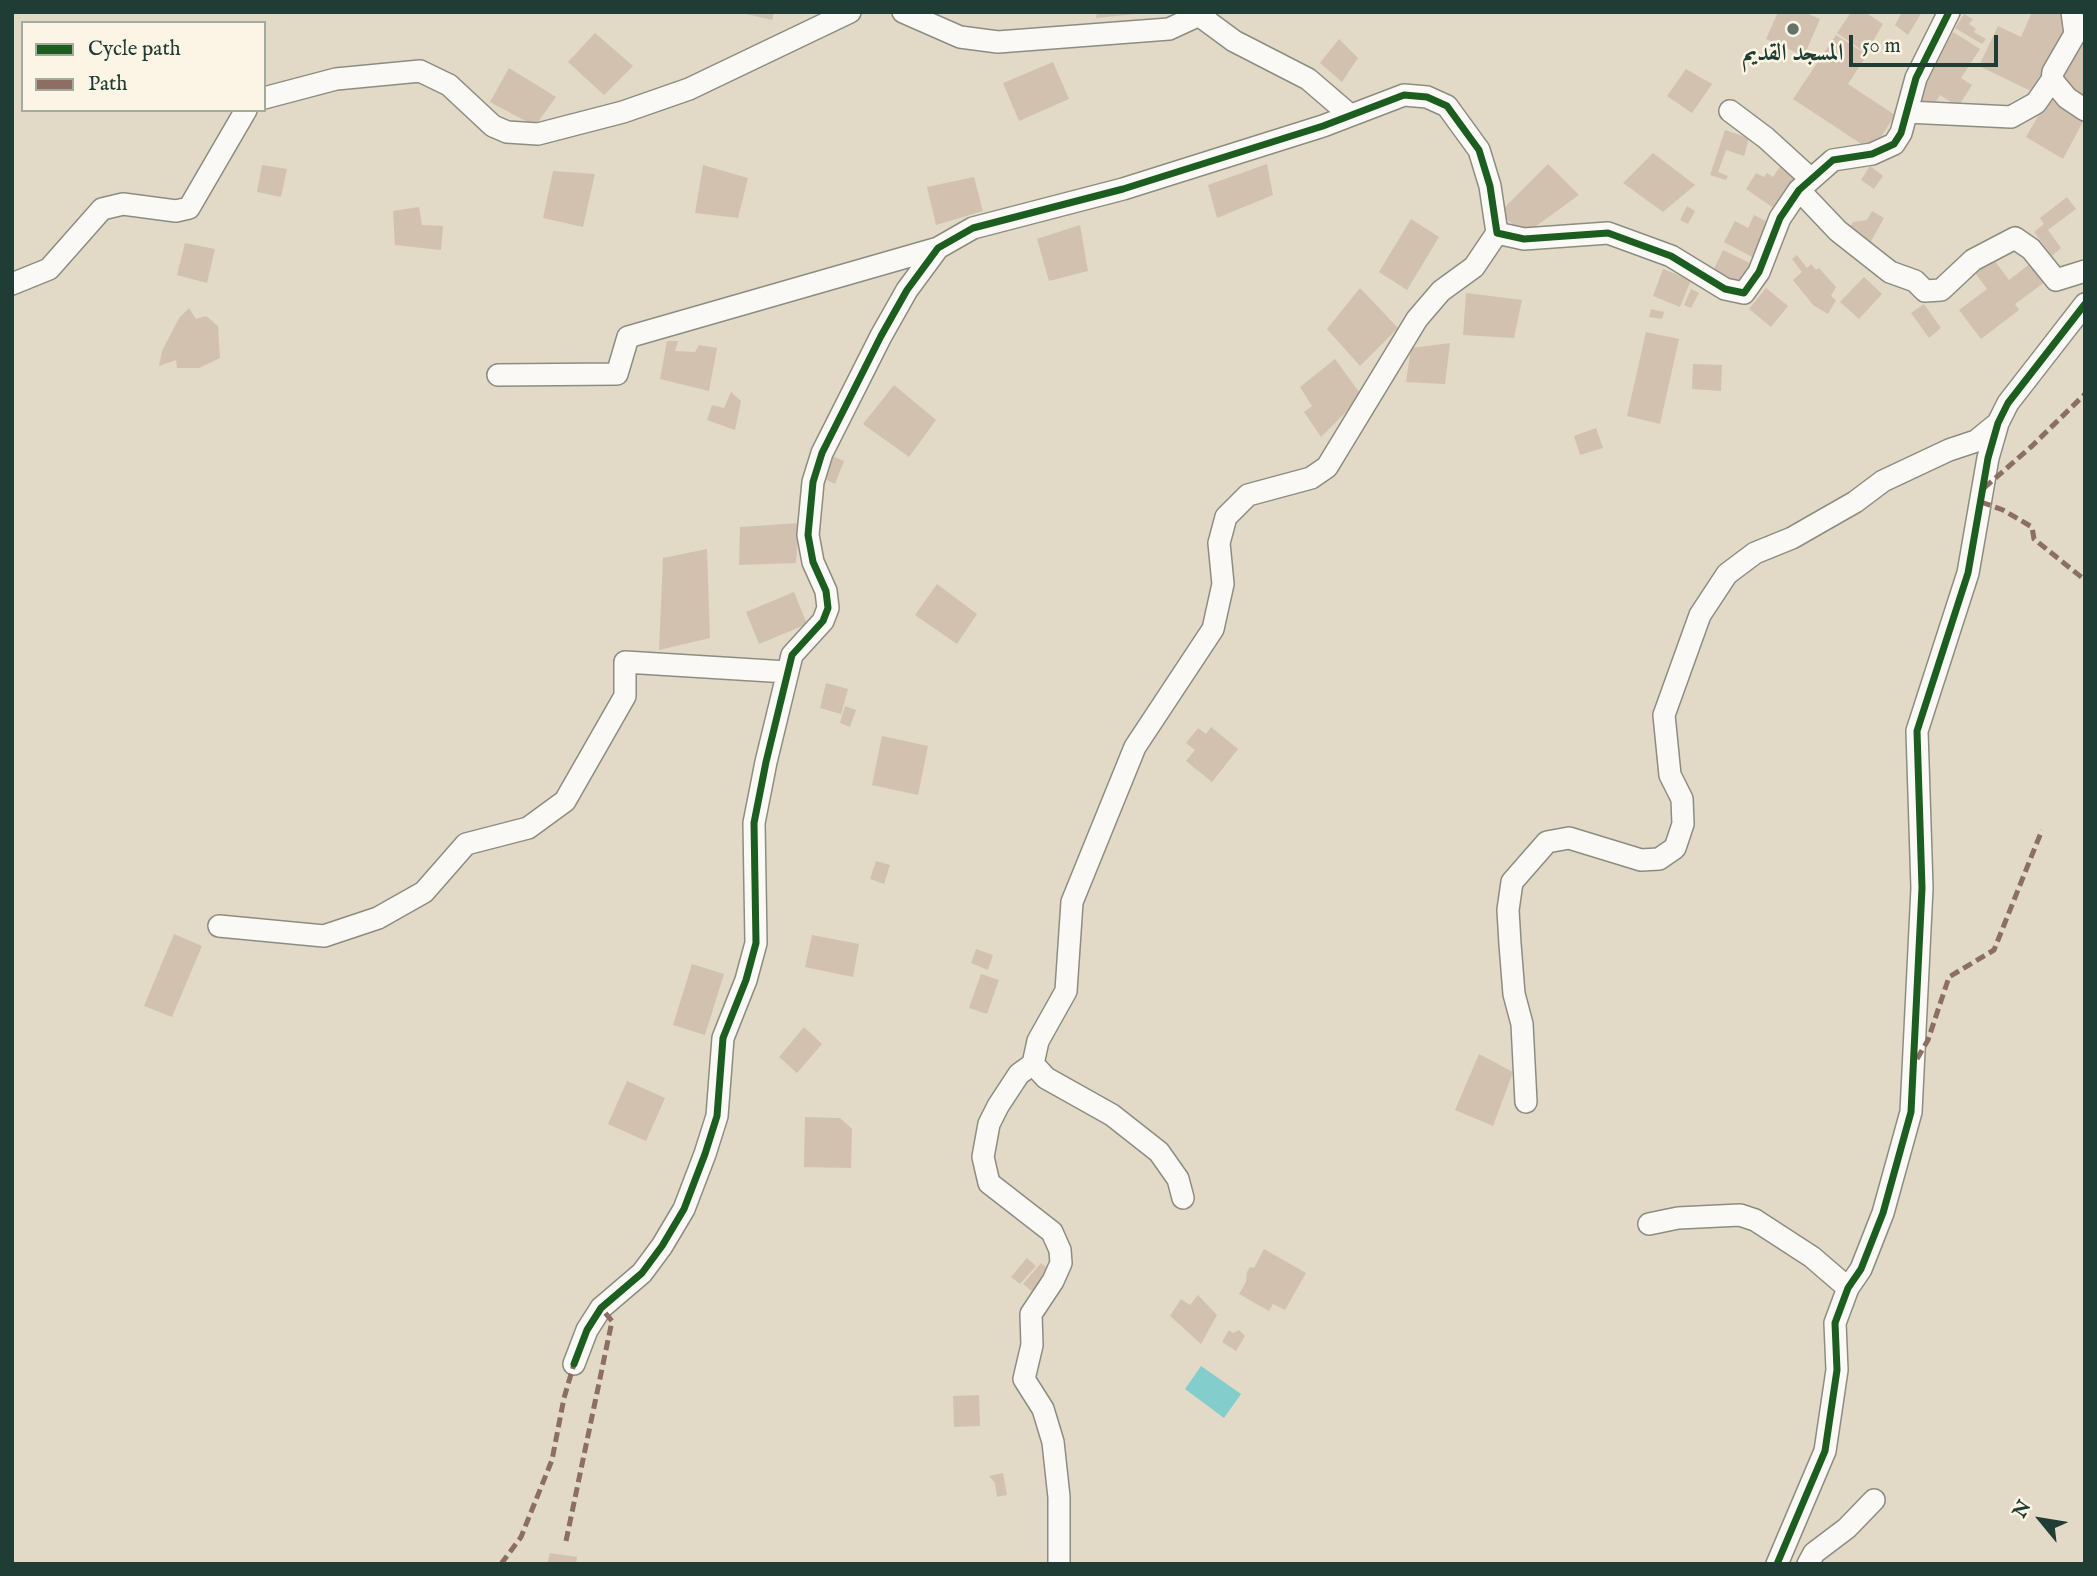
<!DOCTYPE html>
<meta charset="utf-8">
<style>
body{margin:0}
#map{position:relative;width:2097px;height:1576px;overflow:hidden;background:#e2d9c6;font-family:"IM FELL English",serif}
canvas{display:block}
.frame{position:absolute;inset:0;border:14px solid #1f3d34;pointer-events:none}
.legend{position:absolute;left:21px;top:21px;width:245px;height:91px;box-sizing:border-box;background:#fcf5e5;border:2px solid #a4ab9e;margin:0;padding:9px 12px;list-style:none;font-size:21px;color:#1f3d34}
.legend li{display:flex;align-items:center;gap:14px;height:35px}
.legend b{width:35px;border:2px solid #a4ab9e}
.north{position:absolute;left:2006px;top:1485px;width:70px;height:70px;-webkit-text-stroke:5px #fcf5e5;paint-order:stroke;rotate:300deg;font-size:19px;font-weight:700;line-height:28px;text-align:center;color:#1f3d34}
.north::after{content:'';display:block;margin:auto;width:24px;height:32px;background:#1f3d34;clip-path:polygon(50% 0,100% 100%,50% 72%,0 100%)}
.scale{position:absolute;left:1849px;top:35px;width:149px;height:32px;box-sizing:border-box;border:4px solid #1f3d34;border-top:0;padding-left:9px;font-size:21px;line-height:24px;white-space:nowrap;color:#1f3d34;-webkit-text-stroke:5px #fcf5e5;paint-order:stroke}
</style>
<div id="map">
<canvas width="2097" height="1576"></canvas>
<div class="frame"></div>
<ul class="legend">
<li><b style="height:9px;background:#1b5e20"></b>Cycle path</li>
<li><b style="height:9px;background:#8d6e63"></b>Path</li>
</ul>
<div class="north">N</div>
<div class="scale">50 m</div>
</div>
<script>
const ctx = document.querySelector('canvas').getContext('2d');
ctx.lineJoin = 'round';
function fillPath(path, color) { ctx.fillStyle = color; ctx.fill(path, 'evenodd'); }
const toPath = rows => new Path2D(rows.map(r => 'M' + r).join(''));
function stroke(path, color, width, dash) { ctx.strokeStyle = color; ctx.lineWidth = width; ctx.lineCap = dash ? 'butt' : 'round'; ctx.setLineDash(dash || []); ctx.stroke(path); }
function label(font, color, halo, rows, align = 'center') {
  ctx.font = font + ' "IM FELL English",Amiri,serif'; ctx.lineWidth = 5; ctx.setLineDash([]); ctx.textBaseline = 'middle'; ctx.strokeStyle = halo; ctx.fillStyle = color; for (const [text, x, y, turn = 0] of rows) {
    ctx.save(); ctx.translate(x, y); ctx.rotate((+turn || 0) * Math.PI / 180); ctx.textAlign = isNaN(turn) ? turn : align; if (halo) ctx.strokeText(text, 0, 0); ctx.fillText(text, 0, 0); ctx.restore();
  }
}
fillPath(toPath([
 [1201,1366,1241,1394,1224,1418,1185,1389]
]), '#84cdcd');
fillPath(toPath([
 [738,12,774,12,772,20],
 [1097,12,1135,12,1135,14,1096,18],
 [1778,12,1804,12,1820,19,1804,56,1766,39],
 [1851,12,1865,12,1883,24,1866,53,1837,33],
 [1902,12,1922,12,1908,35,1895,25],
 [2032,12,2066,12,2068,33,2039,95,1979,66,1998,26,2021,37],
 [1964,14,1973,19,1969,24,1976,29,1974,32,1986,39,1982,44,1955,28],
 [1953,32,1980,49,1961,78,1972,85,1958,107,1940,95,1931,110,1914,99],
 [595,33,633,66,604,95,568,62],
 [1836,35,1867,55,1848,84,1895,115,1872,151,1793,99],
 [2085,35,2085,96,2084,98,2056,82],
 [1339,39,1358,58,1342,82,1320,63],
 [1053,62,1069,99,1019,121,1003,83],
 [509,68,556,97,535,126,490,102],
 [1686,69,1712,84,1692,113,1667,96],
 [2049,97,2085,118,2063,159,2026,137],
 [1725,130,1749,138,1744,156,1726,150,1718,172,1728,176,1726,180,1710,175],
 [1653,153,1695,185,1663,212,1623,183],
 [1267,164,1273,195,1217,218,1208,185],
 [1548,164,1579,195,1525,234,1499,213],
 [262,165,287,169,281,197,257,192],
 [703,165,748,178,738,218,695,213],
 [1781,165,1800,178,1778,211,1746,189,1756,173,1764,177,1767,173,1773,177],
 [1870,166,1883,176,1874,189,1861,180],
 [553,171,595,174,583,227,543,218],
 [974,177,983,211,936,225,927,187],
 [2067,197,2076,209,2048,230,2061,248,2052,256,2034,232,2044,224,2040,218],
 [1687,206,1695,211,1688,224,1680,220],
 [419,207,422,225,443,226,441,250,395,245,393,211],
 [1872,211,1884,218,1869,245,1847,233,1853,222,1867,220],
 [1754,215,1768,222,1761,235,1765,237,1754,258,1724,242,1735,221,1748,228],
 [1411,219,1439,237,1407,290,1379,272],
 [1080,225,1088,271,1049,281,1037,239],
 [185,243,215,249,207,283,177,275],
 [1723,250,1754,265,1742,290,1711,275],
 [1797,255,1807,268,1811,264,1816,270,1819,268,1836,287,1831,296,1836,300,1828,314,1813,305,1793,280,1802,272,1792,259],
 [1991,256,2009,280,2031,263,2045,282,2015,304,2019,310,1981,339,1959,310,1987,289,1973,270],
 [1663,269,1691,280,1680,307,1653,296],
 [1864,277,1882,294,1859,319,1840,302],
 [1360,288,1398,328,1360,366,1327,329],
 [1766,288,1788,306,1771,327,1749,309],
 [1691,289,1699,293,1691,308,1684,305],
 [1466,293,1522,300,1514,338,1463,335],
 [1924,304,1941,328,1929,338,1911,313],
 [189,308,196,319,206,316,218,326,220,358,199,368,177,368,176,360,159,366,162,351,179,318],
 [1651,309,1664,312,1662,319,1649,317],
 [1646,332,1679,339,1660,424,1627,416],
 [667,341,678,341,675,351,695,352,699,345,717,348,709,391,660,379],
 [1450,343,1445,384,1406,382,1411,348],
 [1335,359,1362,396,1321,437,1304,412,1312,406,1300,387],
 [1693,364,1722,365,1721,391,1692,389],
 [894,385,936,420,909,457,863,424],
 [731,392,741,401,735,430,707,420,712,405,724,408],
 [1596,428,1603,448,1580,455,1574,436],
 [832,456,844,461,835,484,823,478],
 [799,523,796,563,739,565,740,527],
 [707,549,710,638,659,650,663,558],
 [937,584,977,614,957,644,915,615],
 [794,592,807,624,759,644,746,612],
 [826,683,848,689,841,714,820,708],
 [845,706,856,710,850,727,840,723],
 [1211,727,1238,749,1212,782,1186,761,1195,750,1186,743,1198,728,1206,734],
 [882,736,928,746,918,795,872,785],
 [876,861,890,865,884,884,870,879],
 [174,934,202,946,172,1017,144,1006],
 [812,935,859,944,853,977,805,967],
 [976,949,993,955,988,970,971,963],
 [692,964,724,974,705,1035,673,1025],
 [981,974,999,980,987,1014,969,1008],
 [804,1027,822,1044,797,1073,779,1057],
 [1479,1054,1513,1072,1493,1126,1455,1110],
 [627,1081,665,1098,646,1141,608,1124],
 [805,1117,840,1118,852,1129,851,1168,804,1167],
 [1264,1249,1306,1273,1285,1310,1273,1304,1269,1311,1239,1294,1246,1282,1247,1272,1250,1267,1254,1268],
 [1027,1258,1036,1266,1020,1284,1011,1277],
 [1041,1263,1051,1271,1033,1292,1023,1284],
 [1198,1295,1217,1315,1201,1344,1170,1316,1181,1299,1190,1305],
 [1229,1330,1233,1333,1239,1330,1245,1336,1236,1351,1222,1342],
 [979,1395,980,1426,954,1427,953,1396],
 [1003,1473,1007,1495,997,1497,995,1483,989,1476],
 [550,1553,577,1557,576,1564,547,1564]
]), '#d3c1b0');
const street = toPath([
 [903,12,960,37,998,42,1169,29,1206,12],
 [2072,12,2075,34,2053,72,2052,80,2067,98,2085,110],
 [1200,16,1234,41,1308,79,1350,115],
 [264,98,336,79,420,71,449,85,493,126,507,132,538,134,623,112,689,89,850,12],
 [1730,111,1766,138,1811,179],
 [1907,112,2011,117,2036,103,2052,80],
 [1799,190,1838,231,1890,272,1915,281,1925,291,1941,290,1973,260,2015,238,2031,249,2056,280,2085,271],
 [12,284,49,269,102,209,123,204,176,211,189,208,246,110],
 [498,375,617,374,628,337,938,248],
 [219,926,324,936,378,918,424,892,466,844,528,828,565,801,625,696,625,662,787,672],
 [1033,1064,1019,1074,998,1106,989,1124,983,1157,989,1183,1052,1232,1060,1250,1061,1263,1053,1281,1031,1314,1032,1345,1024,1379,1043,1409,1053,1442,1059,1497,1059,1564],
 [1526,1102,1522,1024,1514,994,1510,944,1508,910,1512,882,1547,842,1569,838,1641,860,1659,859,1675,848,1683,824,1682,799,1670,775,1664,715,1700,615,1727,574,1755,553,1792,538,1855,502,1883,481,1949,450,1976,441,1998,423],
 [1183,1198,1178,1179,1159,1152,1112,1115,1046,1078,1033,1064,1038,1041,1066,991,1072,902,1135,747,1213,629,1223,584,1219,543,1226,517,1248,495,1311,478,1327,467,1417,319,1441,291,1474,267,1497,233],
 [1649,1224,1678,1218,1740,1215,1755,1220,1812,1257,1848,1288],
 [574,1364,587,1330,601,1308,642,1273,662,1246,684,1209,705,1154,717,1116,723,1038,746,980,756,943,754,823,766,762,792,655,823,621,828,608,826,591,813,562,808,535,813,482,822,453,881,336,907,290,938,248,973,228,1123,189,1323,126,1404,95,1427,97,1447,106,1479,150,1490,186,1497,233,1524,239,1608,233,1671,256,1725,289,1744,293,1759,272,1780,218,1799,190,1833,160,1872,154,1894,144,1901,133,1916,78,1949,12],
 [1777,1564,1825,1451,1837,1370,1835,1323,1848,1288,1861,1269,1883,1213,1911,1112,1922,888,1917,731,1968,573,1988,458,1998,423,2008,403,2085,304],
 [1808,1564,1814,1553,1847,1528,1874,1500]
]);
stroke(street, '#8c8d81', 24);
stroke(street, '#fbf9f6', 21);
stroke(toPath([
 [1984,488,2032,446,2085,394],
 [1981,502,2003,510,2032,527,2034,539,2085,580],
 [1917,1059,1928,1040,1949,977,1994,950,2042,830],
 [566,1541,612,1321,601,1308],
 [501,1564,521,1537,552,1460,564,1398,574,1364]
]), '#8d6e63', 5, [10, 5]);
stroke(toPath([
 [574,1364,587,1330,601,1308,642,1273,662,1246,684,1209,705,1154,717,1116,723,1038,746,980,756,943,754,823,766,762,792,655,823,621,828,608,826,591,813,562,808,535,813,482,822,453,881,336,907,290,938,248,973,228,1123,189,1323,126,1404,95,1427,97,1447,106,1479,150,1490,186,1497,233,1524,239,1608,233,1671,256,1725,289,1744,293,1759,272,1780,218,1799,190,1833,160,1872,154,1894,144,1901,133,1916,78,1949,12],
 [1777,1564,1825,1451,1837,1370,1835,1323,1848,1288,1861,1269,1883,1213,1911,1112,1922,888,1917,731,1968,573,1988,458,1998,423,2008,403,2085,304]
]), '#1b5e20', 7);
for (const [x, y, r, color] of [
 [1793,29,7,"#637467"]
]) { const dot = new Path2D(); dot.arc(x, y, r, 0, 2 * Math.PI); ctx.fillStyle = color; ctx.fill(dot); stroke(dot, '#fcf5e5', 2.5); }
label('bold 24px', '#1f3d34', '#fcf5e5', [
 ["المسجد القديم",1793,55]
]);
</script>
